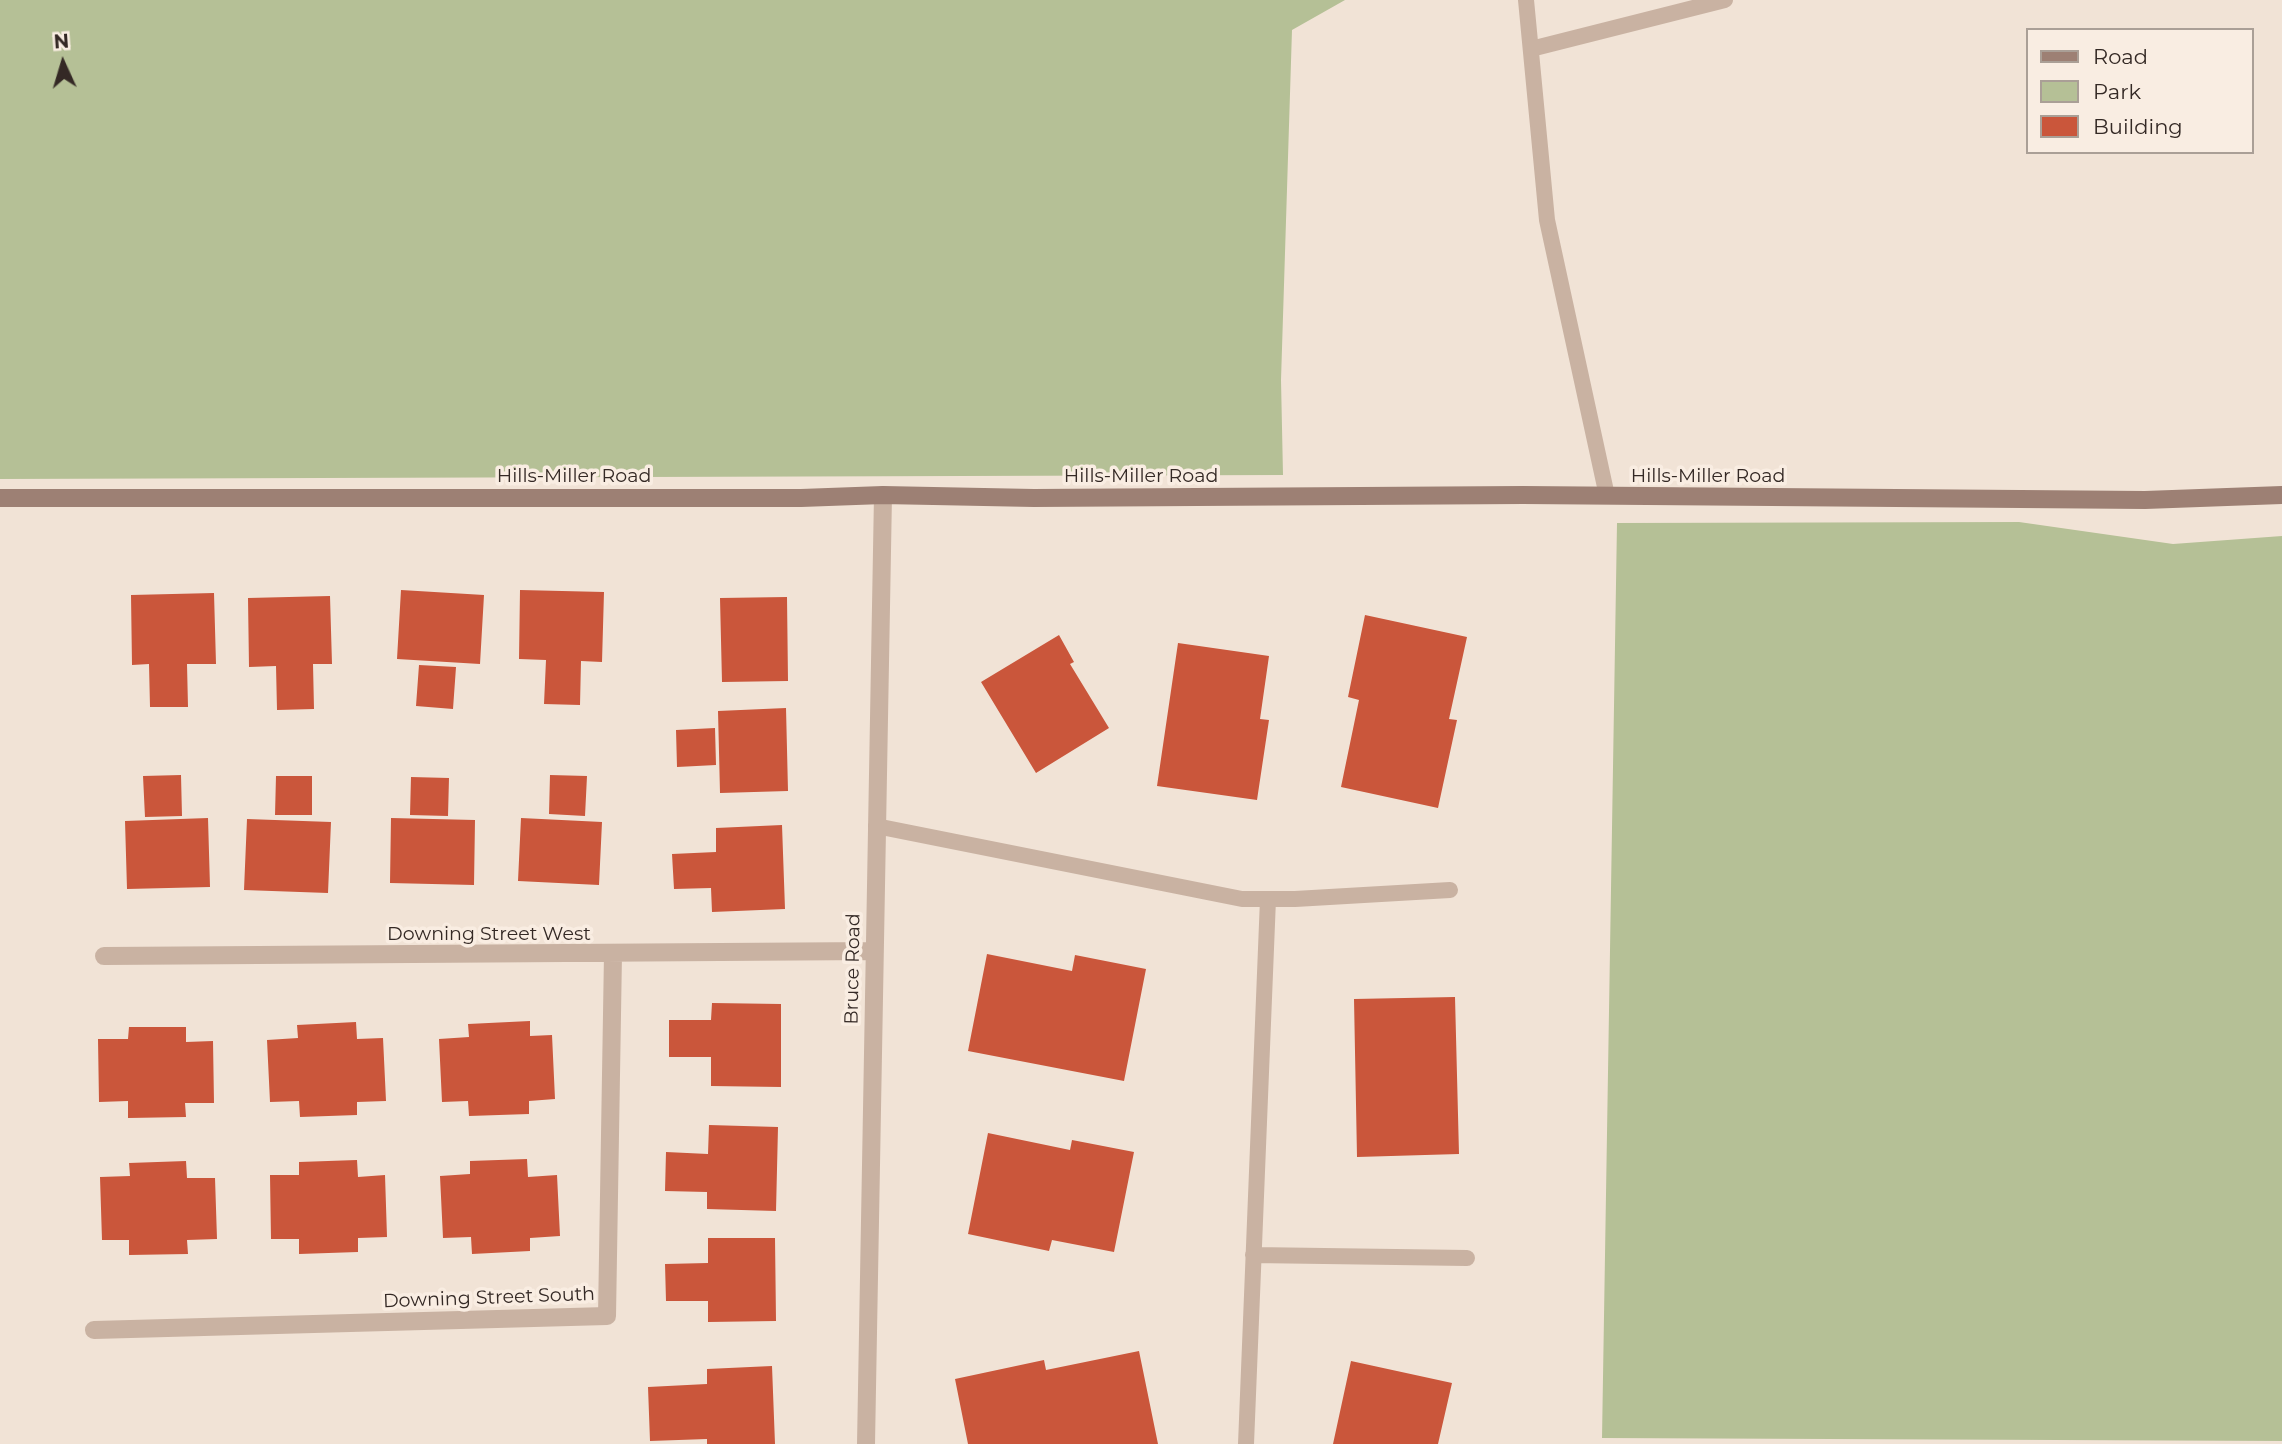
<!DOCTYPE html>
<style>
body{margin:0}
#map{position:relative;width:2282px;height:1444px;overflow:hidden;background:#f1e3d6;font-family:Montserrat,sans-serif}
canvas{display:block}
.legend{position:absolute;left:2026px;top:28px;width:228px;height:126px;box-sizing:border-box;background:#f9ede2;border:2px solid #aa9f96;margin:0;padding:9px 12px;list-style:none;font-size:21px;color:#342925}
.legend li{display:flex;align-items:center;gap:14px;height:35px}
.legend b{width:35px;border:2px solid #aa9f96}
.north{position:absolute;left:28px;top:28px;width:70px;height:70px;-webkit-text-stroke:5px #f9ede2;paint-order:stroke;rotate:356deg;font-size:19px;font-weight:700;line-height:28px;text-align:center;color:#342925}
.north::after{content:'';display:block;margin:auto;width:24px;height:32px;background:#342925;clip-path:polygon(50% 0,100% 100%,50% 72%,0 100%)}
</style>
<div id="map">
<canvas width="2282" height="1444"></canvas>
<ul class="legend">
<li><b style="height:9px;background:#9d8074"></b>Road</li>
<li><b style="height:19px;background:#b5c096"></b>Park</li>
<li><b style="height:19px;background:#ca563b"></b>Building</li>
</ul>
<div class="north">N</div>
</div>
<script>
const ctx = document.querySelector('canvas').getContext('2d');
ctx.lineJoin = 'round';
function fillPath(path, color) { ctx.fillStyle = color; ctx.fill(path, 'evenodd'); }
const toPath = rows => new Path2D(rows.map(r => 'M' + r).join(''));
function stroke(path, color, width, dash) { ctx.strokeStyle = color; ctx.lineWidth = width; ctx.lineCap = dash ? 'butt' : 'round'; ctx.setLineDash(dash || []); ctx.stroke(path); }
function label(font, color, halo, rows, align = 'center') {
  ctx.font = font + ' Montserrat,sans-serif'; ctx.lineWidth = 7; ctx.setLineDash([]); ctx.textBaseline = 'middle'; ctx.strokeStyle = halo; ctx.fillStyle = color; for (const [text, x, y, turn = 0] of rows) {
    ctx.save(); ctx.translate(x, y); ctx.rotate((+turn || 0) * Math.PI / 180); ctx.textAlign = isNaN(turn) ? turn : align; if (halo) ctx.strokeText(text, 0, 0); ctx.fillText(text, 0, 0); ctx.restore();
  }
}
fillPath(toPath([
 [0,0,1345,0,1292,30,1281,380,1283,475,0,479],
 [2019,522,2173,544,2282,536,2282,1441,1602,1438,1617,523]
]), '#b5c096');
fillPath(toPath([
 [401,590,484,595,480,664,397,659],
 [520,590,604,592,602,662,581,661,580,705,544,704,546,660,519,659],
 [214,593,216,664,187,664,188,707,150,707,149,664,132,665,131,595],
 [330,596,332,664,313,664,314,709,277,710,276,666,249,667,248,598],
 [787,597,788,681,722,682,720,598],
 [1365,615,1467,637,1449,719,1457,720,1438,808,1341,787,1359,700,1348,697],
 [1059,635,1074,662,1070,664,1109,728,1036,773,981,682],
 [1178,643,1269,656,1260,719,1269,720,1257,800,1157,786],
 [419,665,456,667,453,709,416,706],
 [786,708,788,791,720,793,718,711],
 [715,728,716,765,677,767,676,730],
 [181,775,182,816,145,817,143,776],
 [550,775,587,776,585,816,549,814],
 [276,776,312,776,312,815,275,815],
 [411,777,449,778,448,816,410,815],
 [208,818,210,887,127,889,125,821],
 [391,818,475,820,474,885,390,883],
 [521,818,602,822,599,885,518,881],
 [247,819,331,822,328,893,244,890],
 [782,825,785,909,712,912,711,888,674,889,672,854,716,852,716,828],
 [987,954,1072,971,1075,955,1146,969,1124,1081,968,1051],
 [1455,997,1459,1154,1357,1157,1354,999],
 [712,1003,781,1004,781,1087,711,1086,711,1057,669,1057,669,1020,711,1020],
 [530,1021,530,1036,552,1035,555,1099,529,1101,529,1114,469,1116,468,1101,442,1102,439,1039,469,1037,468,1024],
 [356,1022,357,1039,383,1038,386,1101,357,1102,357,1115,300,1117,299,1101,270,1102,267,1040,298,1038,297,1025],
 [129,1027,186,1027,186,1042,213,1041,214,1103,185,1103,186,1117,128,1118,128,1101,99,1102,98,1039,128,1039],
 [709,1125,778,1127,776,1211,707,1209,707,1192,665,1191,666,1152,708,1154],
 [988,1133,1070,1150,1072,1140,1134,1152,1114,1252,1052,1240,1049,1251,968,1234],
 [527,1159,528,1177,557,1175,560,1236,530,1238,530,1251,472,1254,471,1237,443,1238,440,1176,470,1174,470,1161],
 [357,1160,358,1177,385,1175,387,1237,358,1238,358,1252,299,1254,299,1239,271,1239,270,1175,299,1175,299,1162],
 [186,1161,187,1178,215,1178,217,1239,187,1240,188,1254,129,1255,129,1240,102,1240,100,1177,130,1176,129,1163],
 [708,1238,775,1238,776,1321,708,1322,708,1301,666,1301,665,1264,708,1263],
 [1139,1351,1158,1444,968,1444,955,1379,1044,1360,1046,1370],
 [1351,1361,1452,1383,1438,1444,1333,1444],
 [772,1366,775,1444,707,1444,707,1439,650,1441,648,1387,707,1384,707,1369]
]), '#ca563b');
stroke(toPath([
 [1526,0,1547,220,1607,496],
 [1531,49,1725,0],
 [876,826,1242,899,1295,899,1450,890],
 [1253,1255,1467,1258],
 [1246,1444,1268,899]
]), '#c9b2a2', 16);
stroke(toPath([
 [104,956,874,951],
 [94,1330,607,1316,613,954],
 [866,1444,883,495]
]), '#c9b2a2', 18);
stroke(toPath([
 [0,498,801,498,883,495,1034,498,1523,495,2145,500,2282,495]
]), '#9d8074', 18);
label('19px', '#342925', '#f9ede2', [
 ["Hills-Miller Road",574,476],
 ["Hills-Miller Road",1141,476],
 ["Hills-Miller Road",1708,476],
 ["Downing Street West",489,934],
 ["Bruce Road",853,969,-89],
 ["Downing Street South",489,1298,-2]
]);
</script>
